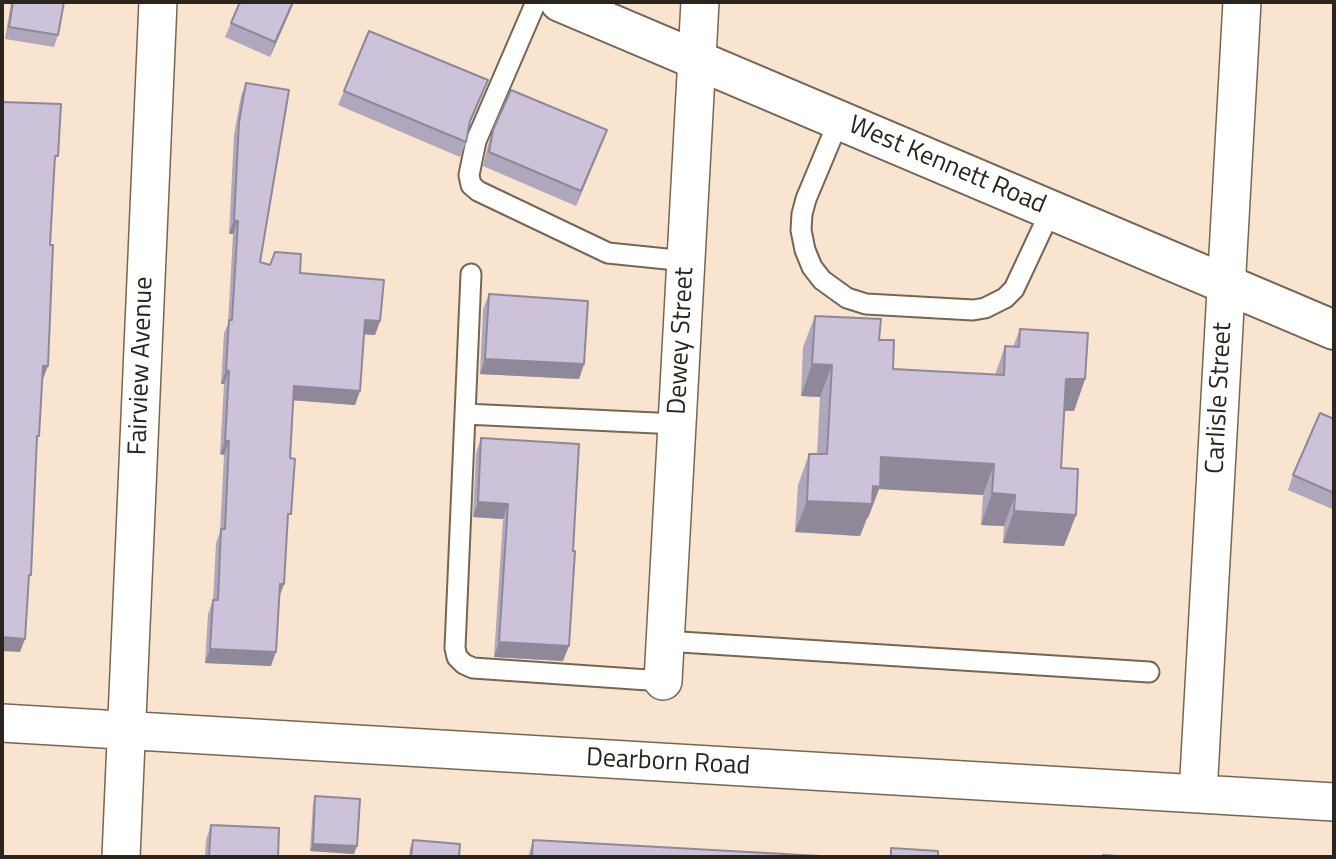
<!DOCTYPE html>
<style>
body{margin:0}
#map{position:relative;width:1336px;height:859px;overflow:hidden;background:#f8e4cf;font-family:"Titillium Web",sans-serif}
canvas{display:block}
.frame{position:absolute;inset:0;border:4px solid #2c251d;pointer-events:none}
</style>
<div id="map">
<canvas width="1336" height="859"></canvas>
<div class="frame"></div>
</div>
<script>
const ctx = document.querySelector('canvas').getContext('2d');
ctx.lineJoin = 'round';
const toPath = rows => new Path2D(rows.map(r => 'M' + r).join(''));
function stroke(path, color, width, dash) { ctx.strokeStyle = color; ctx.lineWidth = width; ctx.lineCap = dash ? 'butt' : 'round'; ctx.setLineDash(dash || []); ctx.stroke(path); }
function fillPath(path, color) { ctx.fillStyle = color; ctx.fill(path, 'evenodd'); }
function label(font, color, halo, rows, align = 'center') {
  ctx.font = font + ' "Titillium Web",sans-serif'; ctx.lineWidth = 5; ctx.setLineDash([]); ctx.textBaseline = 'middle'; ctx.strokeStyle = halo; ctx.fillStyle = color; for (const [text, x, y, turn = 0] of rows) {
    ctx.save(); ctx.translate(x, y); ctx.rotate((+turn || 0) * Math.PI / 180); ctx.textAlign = isNaN(turn) ? turn : align; if (halo) ctx.strokeText(text, 0, 0); ctx.fillText(text, 0, 0); ctx.restore();
  }
}
const service = toPath([
 [536,2,476,141,469,175,471,185,478,191,608,253,686,261],
 [839,120,806,199,802,214,801,230,805,250,812,267,822,280,847,298,866,304,973,310,985,308,1005,298,1014,289,1051,210],
 [471,274,455,648,457,657,464,664,473,668,663,681],
 [465,414,677,424],
 [665,641,1149,672]
]);
const minor = toPath([
 [663,681,700,2],
 [2,723,1334,802],
 [1198,794,1242,2],
 [121,857,158,2]
]);
const tertiary = toPath([
 [560,2,1334,330]
]);
stroke(service, '#776653', 23);
stroke(minor, '#776653', 40);
stroke(tertiary, '#776653', 42);
stroke(service, '#fff', 19);
stroke(minor, '#fff', 37);
stroke(tertiary, '#fff', 38);
fillPath(toPath([
 [11,2,64,2,58,35,54,47,5,39],
 [294,2,270,57,225,37,231,23],
 [246,83,260,262,300,273,380,321,375,335,364,334,360,391,355,405,293,400,287,525,271,666,205,663,208,614,213,600,216,543,220,532,224,455,220,454,224,384,221,384,224,333,228,324,233,234,229,234,234,135,241,96],
 [344,91,482,95,469,126,466,142,460,157,338,105],
 [493,130,601,145,576,206,483,166,488,145],
 [489,294,584,364,579,379,480,374,483,309],
 [815,316,879,340,893,369,995,375,1005,346,1013,347,1020,329,1085,379,1074,411,1064,411,1061,468,1076,515,1064,546,1003,543,1004,526,981,525,983,495,879,489,868,518,867,518,860,536,795,532,798,485,809,454,817,454,820,397,801,396,803,347],
 [1334,419,1334,506,1332,509,1288,490,1293,475],
 [481,438,579,444,563,661,494,657,503,519,473,517,476,453],
 [315,796,354,854,310,851,313,804],
 [211,825,278,857,205,857,206,840],
 [413,840,459,857,409,857,410,848],
 [533,840,838,857,528,857]
]), '#afa7bb');
fillPath(toPath([
 [293,2,294,2,270,57,275,42],
 [607,130,601,145,576,206,581,191],
 [234,220,238,221,233,234,229,234],
 [365,320,380,321,375,335,360,334],
 [485,359,584,364,579,379,480,374],
 [812,364,832,365,820,397,801,396],
 [43,366,48,366,43,379],
 [226,370,229,371,224,384,221,384],
 [1066,379,1085,379,1074,411,1055,410],
 [294,386,360,391,355,405,289,400],
 [225,441,229,441,224,455,220,454],
 [881,457,994,464,983,495,879,489,868,518,867,518,860,536,795,532,807,501],
 [992,493,1015,495,1004,526,981,525],
 [478,502,508,504,503,519,473,517],
 [1014,511,1076,515,1064,546,1003,543],
 [280,584,284,584,279,598],
 [2,637,25,639,20,652,2,651],
 [499,642,569,646,563,661,494,657],
 [210,649,276,652,271,666,205,663],
 [313,844,357,846,354,854,310,851]
]), '#8f8899');
const building = toPath([
 [13,2,64,2,58,35,9,27,13,2],
 [240,2,293,2,275,42,231,23,240,2],
 [369,31,488,80,470,121,466,142,344,91,369,31],
 [246,83,289,90,260,262,270,265,275,252,301,254,300,273,384,280,380,321,365,320,360,391,294,386,290,458,295,459,291,514,288,514,284,584,280,584,276,652,210,649,213,600,218,600,221,529,225,529,229,441,225,441,229,371,226,370,229,320,232,320,238,221,234,220,239,122,246,83],
 [511,90,607,130,581,191,489,152,493,130,511,90],
 [2,102,61,104,58,156,55,156,50,245,53,245,48,366,43,366,39,436,37,436,31,575,29,575,25,639,2,637,2,102],
 [489,294,588,301,584,364,485,359,489,294],
 [815,316,881,319,879,340,894,340,893,369,1004,375,1005,346,1019,347,1020,329,1088,333,1085,379,1066,379,1061,468,1078,469,1076,515,1014,511,1015,495,992,493,994,464,881,457,880,487,873,486,872,504,807,501,809,454,827,454,832,365,812,364,815,316],
 [1320,413,1334,419,1334,493,1293,475,1320,413],
 [481,438,579,444,573,551,575,551,569,646,499,642,508,504,478,502,481,438],
 [315,796,360,799,357,846,313,844,315,796],
 [211,825,279,828,278,857,209,857,211,825],
 [413,840,460,844,459,857,411,857,413,840],
 [533,840,838,857,532,857,533,840],
 [891,848,938,851,938,857,891,857,891,848],
 [1103,855,1133,857,1103,857,1103,855]
]);
fillPath(building, '#ccc2da');
stroke(building, '#8f8899', 2);
label('26px', '#2c251d', '#fff', [
 ["West Kennett Road",947,166,23],
 ["Dewey Street",682,341,-87],
 ["Fairview Avenue",142,366,-88],
 ["Carlisle Street",1220,398,-87],
 ["Dearborn Road",668,763,3]
]);
</script>
